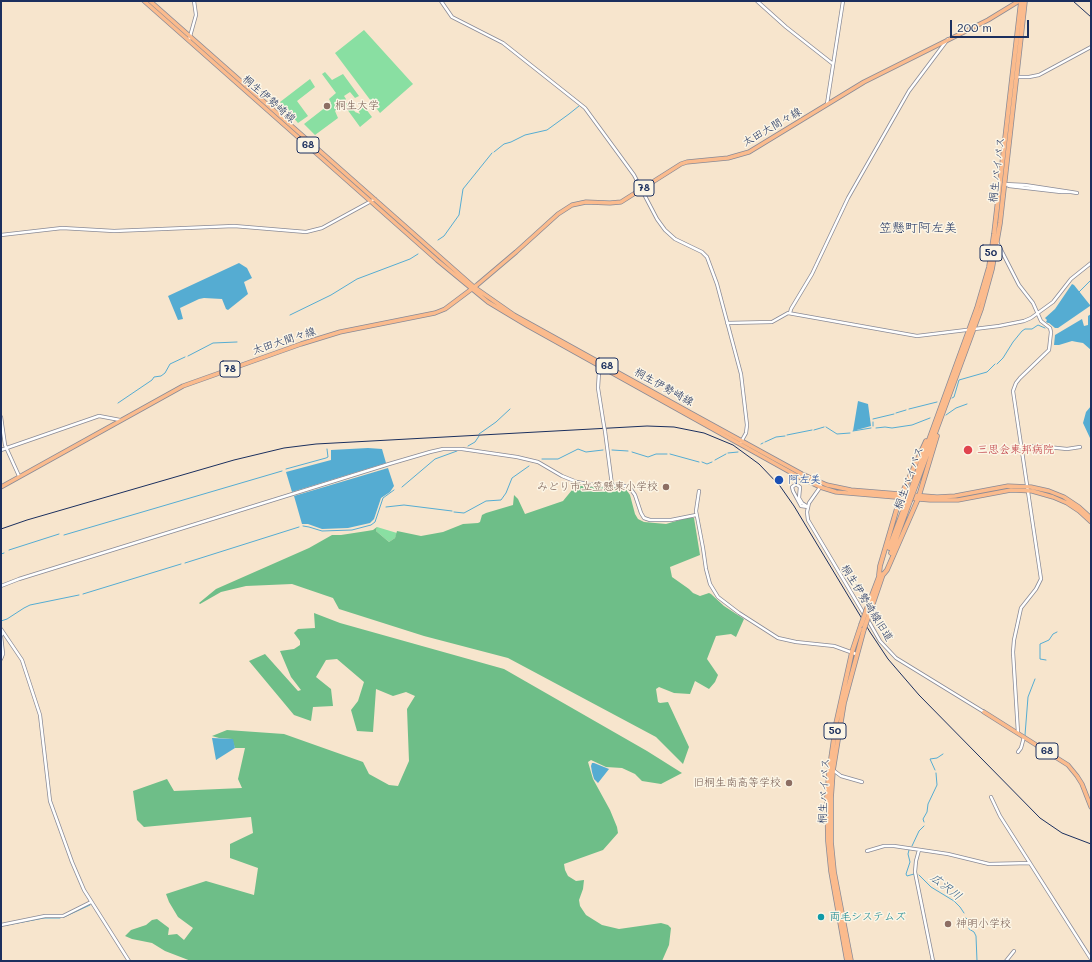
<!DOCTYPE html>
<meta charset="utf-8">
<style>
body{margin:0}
#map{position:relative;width:1092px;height:962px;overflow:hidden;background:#f7e5cd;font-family:Mali,sans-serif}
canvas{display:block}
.frame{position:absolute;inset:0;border:2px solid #1b2f5e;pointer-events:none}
.scale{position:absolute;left:950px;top:20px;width:79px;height:18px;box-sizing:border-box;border:2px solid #1b2f5e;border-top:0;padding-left:5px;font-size:12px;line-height:14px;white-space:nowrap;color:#1b2f5e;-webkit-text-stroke:3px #fcf5e5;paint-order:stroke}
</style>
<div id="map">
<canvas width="1092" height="962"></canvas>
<div class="frame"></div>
<div class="scale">200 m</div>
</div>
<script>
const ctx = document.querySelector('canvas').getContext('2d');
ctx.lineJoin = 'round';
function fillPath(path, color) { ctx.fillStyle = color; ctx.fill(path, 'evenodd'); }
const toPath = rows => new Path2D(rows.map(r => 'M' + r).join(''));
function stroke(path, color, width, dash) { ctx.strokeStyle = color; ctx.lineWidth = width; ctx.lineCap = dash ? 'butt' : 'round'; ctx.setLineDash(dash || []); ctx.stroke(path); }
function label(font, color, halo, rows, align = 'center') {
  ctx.font = font + ' Mali,"Klee One",sans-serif'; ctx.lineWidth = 3; ctx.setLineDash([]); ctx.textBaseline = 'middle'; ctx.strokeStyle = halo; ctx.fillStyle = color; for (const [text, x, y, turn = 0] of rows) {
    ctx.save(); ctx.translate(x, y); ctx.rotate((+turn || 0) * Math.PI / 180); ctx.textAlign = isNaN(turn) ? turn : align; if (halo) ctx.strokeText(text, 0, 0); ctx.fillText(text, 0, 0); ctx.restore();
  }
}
fillPath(toPath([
 [364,30,413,84,380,113,335,53],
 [325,72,332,80,343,74,359,96,355,98,350,92,344,96,346,99,335,111,338,118,315,135,304,124,331,103,329,99,336,93,322,74],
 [310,79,315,87,297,101,308,116,298,123,280,102],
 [346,103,352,106,355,112,360,114,358,109,363,105,372,117,360,127,344,105],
 [377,527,397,533,395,538,389,542,376,531]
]), '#89dfa2');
fillPath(toPath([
 [573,485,590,487,620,487,625,488,630,495,635,514,638,519,644,522,666,524,690,517,694,518,700,555,670,567,672,577,689,589,693,593,700,596,709,593,711,594,724,606,744,619,736,637,731,634,716,636,707,659,718,675,715,682,709,689,695,681,690,694,674,693,659,687,656,689,658,702,660,703,668,702,689,747,683,764,656,737,508,658,424,636,339,609,333,598,292,584,246,586,221,592,200,604,199,603,216,589,309,548,332,535,341,535,367,531,373,530,377,527,376,531,389,542,395,538,397,531,421,536,443,532,463,524,478,523,480,522,482,515,486,513,513,505,514,495,518,499,525,514,563,501,572,490],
 [314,613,340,623,504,669,647,751,682,773,661,784,642,781,635,774,622,768,606,767,591,760,588,762,593,779,610,810,617,827,618,833,603,850,564,864,565,870,568,876,576,881,584,880,583,889,579,900,580,906,586,915,602,925,619,929,661,923,668,925,671,928,669,945,662,961,191,961,165,951,152,943,132,939,125,936,131,930,146,925,152,920,157,919,169,928,168,935,177,934,184,940,193,928,178,917,169,902,166,894,206,881,254,895,258,868,230,858,230,844,253,833,251,817,144,827,137,820,133,791,167,779,174,791,242,788,238,779,245,748,235,748,232,739,219,738,212,736,227,730,284,734,363,762,369,774,389,785,398,786,409,761,407,709,415,696,406,692,393,696,376,689,373,732,357,731,351,710,358,701,364,682,337,659,326,660,316,677,331,689,333,706,313,707,311,721,294,715,249,661,265,654,298,691,301,690,291,677,280,651,294,649,300,645,300,641,294,633,298,629,315,628]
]), '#6ebe88');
fillPath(toPath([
 [239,263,247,268,252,278,244,282,248,294,228,310,226,309,222,299,204,298,199,299,180,308,183,319,178,320,168,296],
 [1072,284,1074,285,1090,305,1090,306,1058,328,1055,328,1049,323,1048,323,1046,322,1047,320,1045,318,1055,309],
 [1091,314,1091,350,1083,343,1077,342,1072,341,1059,345,1054,345,1055,335,1082,319,1084,326,1088,325,1088,316],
 [858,401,868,404,871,426,853,431],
 [1091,406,1091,437,1090,438,1083,423,1086,412],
 [368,448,382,449,386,463,292,492,286,472,331,460,331,450],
 [388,468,394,486,390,492,381,498,374,519,370,523,348,528,322,529,308,524,302,524,294,496],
 [212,738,233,739,235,748,216,760],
 [592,763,594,763,609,769,598,783,594,779,592,772,591,766]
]), '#55acd2');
stroke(toPath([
 [494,152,504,144,511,142,525,135,547,130,569,114,579,106],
 [438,240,444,236,459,215,463,189,492,153],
 [1079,292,1091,280],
 [290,315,331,295,357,279,410,259,418,254],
 [188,356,213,343,237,342],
 [997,364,1003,358,1013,342,1022,331,1025,329,1032,329,1038,325,1045,328],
 [952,398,954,397,959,380,987,372,995,364],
 [118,403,152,380,154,377,161,376,165,373,170,364,185,357],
 [909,409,937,402],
 [896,413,906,410],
 [946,415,956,408,967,404],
 [873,419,894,414],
 [873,422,873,426],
 [826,427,837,434,850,433],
 [876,428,885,427,892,428,912,425,930,418],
 [814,430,824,427],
 [853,431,871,428],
 [479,434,496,422,510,409],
 [787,435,812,430],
 [765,442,776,437,785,436],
 [761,444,763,443],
 [468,446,475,442,479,436],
 [612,450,628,451],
 [632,452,648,457,656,454,667,454],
 [728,453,738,452],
 [670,454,699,462],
 [542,459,558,459,578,449,586,452,603,450],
 [715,460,726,454],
 [702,462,707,464,712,462],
 [286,469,326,458,328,457,327,449],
 [402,487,435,459,457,451],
 [386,507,404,505,452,511],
 [454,512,464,513,486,501,501,500,506,493,512,478,529,466],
 [303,526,309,527,322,531,352,530,371,525,375,522,383,498,394,490],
 [64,535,282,471],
 [9,550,59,534],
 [1,554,4,553],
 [185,563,299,527],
 [83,594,181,564],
 [1,621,7,619,24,608,30,605,79,595],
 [1046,660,1040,659,1040,644,1049,640,1053,634,1057,632],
 [1025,735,1028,697,1035,679],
 [935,770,930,759,937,758,943,754],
 [924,822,923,819,927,812,928,804,937,785,936,773],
 [912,846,919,831,924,826],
 [909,850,908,854,910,862,906,874,907,876,914,874],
 [919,875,931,887,954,901,960,907,964,913],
 [64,917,90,905],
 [966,918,970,922,969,929,974,932,976,936,977,961],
 [7,925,44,918,60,918]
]), '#55acd2', 1);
const minor = toPath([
 [441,1,452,17,503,43,585,108,634,175,657,219,665,230,675,239,702,252,707,257,717,284,741,374,747,425,746,433,741,442],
 [757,1,786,27,833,64],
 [189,40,196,15,194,1],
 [1016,77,1029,77,1039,75,1091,47],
 [827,104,843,1],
 [1004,184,1025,185,1071,192,1061,192,1009,186,1005,184],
 [1071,192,1077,193],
 [1,235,62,228,114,231,234,226,306,232,322,228,375,199],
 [997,242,1019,285,1033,303,1041,321,1050,328,1051,332,1049,350,1020,378,1016,383,1013,391,1041,579,1036,589,1021,608,1014,640,1013,652,1018,733],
 [790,313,791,309,812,274,848,198,909,91,948,39],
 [727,323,772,322,788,313,917,336,999,326,1024,321,1031,318,1053,302,1071,279,1091,263],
 [600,366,599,372,598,388,604,426],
 [1,417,5,445,19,476],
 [605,431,612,485],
 [1020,447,1038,446,1067,449,1080,447],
 [1,450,99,416,120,420],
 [796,484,800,487,799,498,802,503,808,507,801,506,793,491,792,487,796,484],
 [821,486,809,503,807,512,808,520,864,614],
 [699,491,696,511,703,548,706,569,710,584,718,597,739,613,778,638,796,642,834,646,856,654],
 [1,586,19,579,389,464,430,452,443,449,462,449,517,457,538,462,562,476,577,482,594,485,626,486,630,488,635,495,641,513,644,518,650,520,671,520,696,515],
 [868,620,880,641,896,658,984,712],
 [1,629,22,660,40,715,50,801,72,862,84,890,129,961],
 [1,659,3,654,1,636,3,632],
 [1018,752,1021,748,1024,737],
 [833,770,841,776,862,782],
 [991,797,1000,816,1091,959],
 [919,850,916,861,915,872,933,961],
 [867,851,884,846,894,846,948,854,989,864,1030,863],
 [1,925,45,916,63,916,91,902],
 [1006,961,1014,951]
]);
const major = toPath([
 [144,1,437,260,488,302,528,326,799,477,820,487,836,492,930,500,958,500,1011,490,1032,491,1053,497,1067,503,1079,511,1091,522],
 [150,1,474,287,514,315,689,412,802,474,827,485,851,490,937,497,955,496,1008,486,1031,487,1049,491,1064,497,1079,507,1091,518],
 [1,487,183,386,301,344,340,332,435,313,445,309,477,285,516,252,558,214,572,205,586,202,610,203,621,202,681,164,687,162,728,158,749,152,864,82,988,20,1019,1],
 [984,712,1068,765,1077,776,1082,784,1091,807]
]);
const highway = toPath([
 [910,492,977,308,989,267,994,234,1021,1],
 [913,493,981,309,992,269,1000,223,1025,1],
 [889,548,907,500],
 [891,553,910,501],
 [879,575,880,566,900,498,926,441],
 [882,576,887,570,918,499,937,436],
 [866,611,880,574],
 [869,615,883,574],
 [847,961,831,871,828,841,827,798,829,773,836,724,852,652,861,625],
 [851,961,834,872,831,842,831,798,833,770,844,703,864,629]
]);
stroke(minor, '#898a96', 4);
stroke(major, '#898a96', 5);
stroke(highway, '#898a96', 5.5);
stroke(minor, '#fff', 2.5);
stroke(major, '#fbbb8d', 3.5);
stroke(highway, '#fbbb8d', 4);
stroke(toPath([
 [1073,1,1091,17],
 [1,529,27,520,234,460,284,448,316,444,647,426,674,427,704,433,733,445,759,464,780,486,794,506,870,632,888,659,919,695,1040,818,1062,833,1091,844]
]), '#1b2f5e', 1);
const minorBridge = toPath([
 [604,426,605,431]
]);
const highwayBridge = toPath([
 [907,500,910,492],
 [910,501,913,493],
 [861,625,866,611],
 [864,629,869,615]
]);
stroke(minorBridge, '#898a96', 4, []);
stroke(highwayBridge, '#898a96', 5.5, []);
stroke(minorBridge, '#fff', 2.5);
stroke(highwayBridge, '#fbbb8d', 4);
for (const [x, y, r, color] of [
 [327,106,4,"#8d6e63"],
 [968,450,5,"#e0444e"],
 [779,480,5,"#1a4fb4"],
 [666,487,4,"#8d6e63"],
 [789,783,4,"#8d6e63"],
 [821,917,4,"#0f9aa8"],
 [948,924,4,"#8d6e63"]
]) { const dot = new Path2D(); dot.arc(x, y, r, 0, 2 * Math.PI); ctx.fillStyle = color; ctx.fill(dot); stroke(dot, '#fcf5e5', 1.5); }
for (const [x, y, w] of [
 [308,145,22],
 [644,188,20],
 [991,253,22],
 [607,366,22],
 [230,369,20],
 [835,731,22],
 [1047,751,22]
]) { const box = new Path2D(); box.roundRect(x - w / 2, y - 8, w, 16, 3); ctx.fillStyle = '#fcf5e5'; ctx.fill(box); stroke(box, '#1b2f5e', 1); }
label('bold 10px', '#1b2f5e', null, [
 ["68",308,145],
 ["78",644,188],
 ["50",991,253],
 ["68",607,366],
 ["78",230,369],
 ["50",835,731],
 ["68",1047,751]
]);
label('11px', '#1b2f5e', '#fcf5e5', [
 ["桐生伊勢崎線",269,99,41],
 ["太田大間々線",772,127,-30],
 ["桐生バイパス",997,170,-83],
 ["太田大間々線",284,341,-18],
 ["桐生伊勢崎線",664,387,29],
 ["桐生バイパス",909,478,-70],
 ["桐生伊勢崎線旧道",867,603,58],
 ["桐生バイパス",824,791,-87]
]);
label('11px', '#785e54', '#fcf5e5', [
 ["桐生大学",335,106],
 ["みどり市立笠懸東小学校",658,487,"right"],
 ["旧桐生南高等学校",781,783,"right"],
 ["神明小学校",956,924]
], 'left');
label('11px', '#be3a42', '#fcf5e5', [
 ["三思会東邦病院",977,450]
], 'left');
label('11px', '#164399', '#fcf5e5', [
 ["阿左美",788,480]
], 'left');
label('11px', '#0d838f', '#fcf5e5', [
 ["両毛システムズ",829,917]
], 'left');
label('italic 12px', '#2f5b87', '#fcf5e5', [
 ["広沢川",946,887,38]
]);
label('13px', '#1b2f5e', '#fcf5e5', [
 ["笠懸町阿左美",918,228]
]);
</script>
